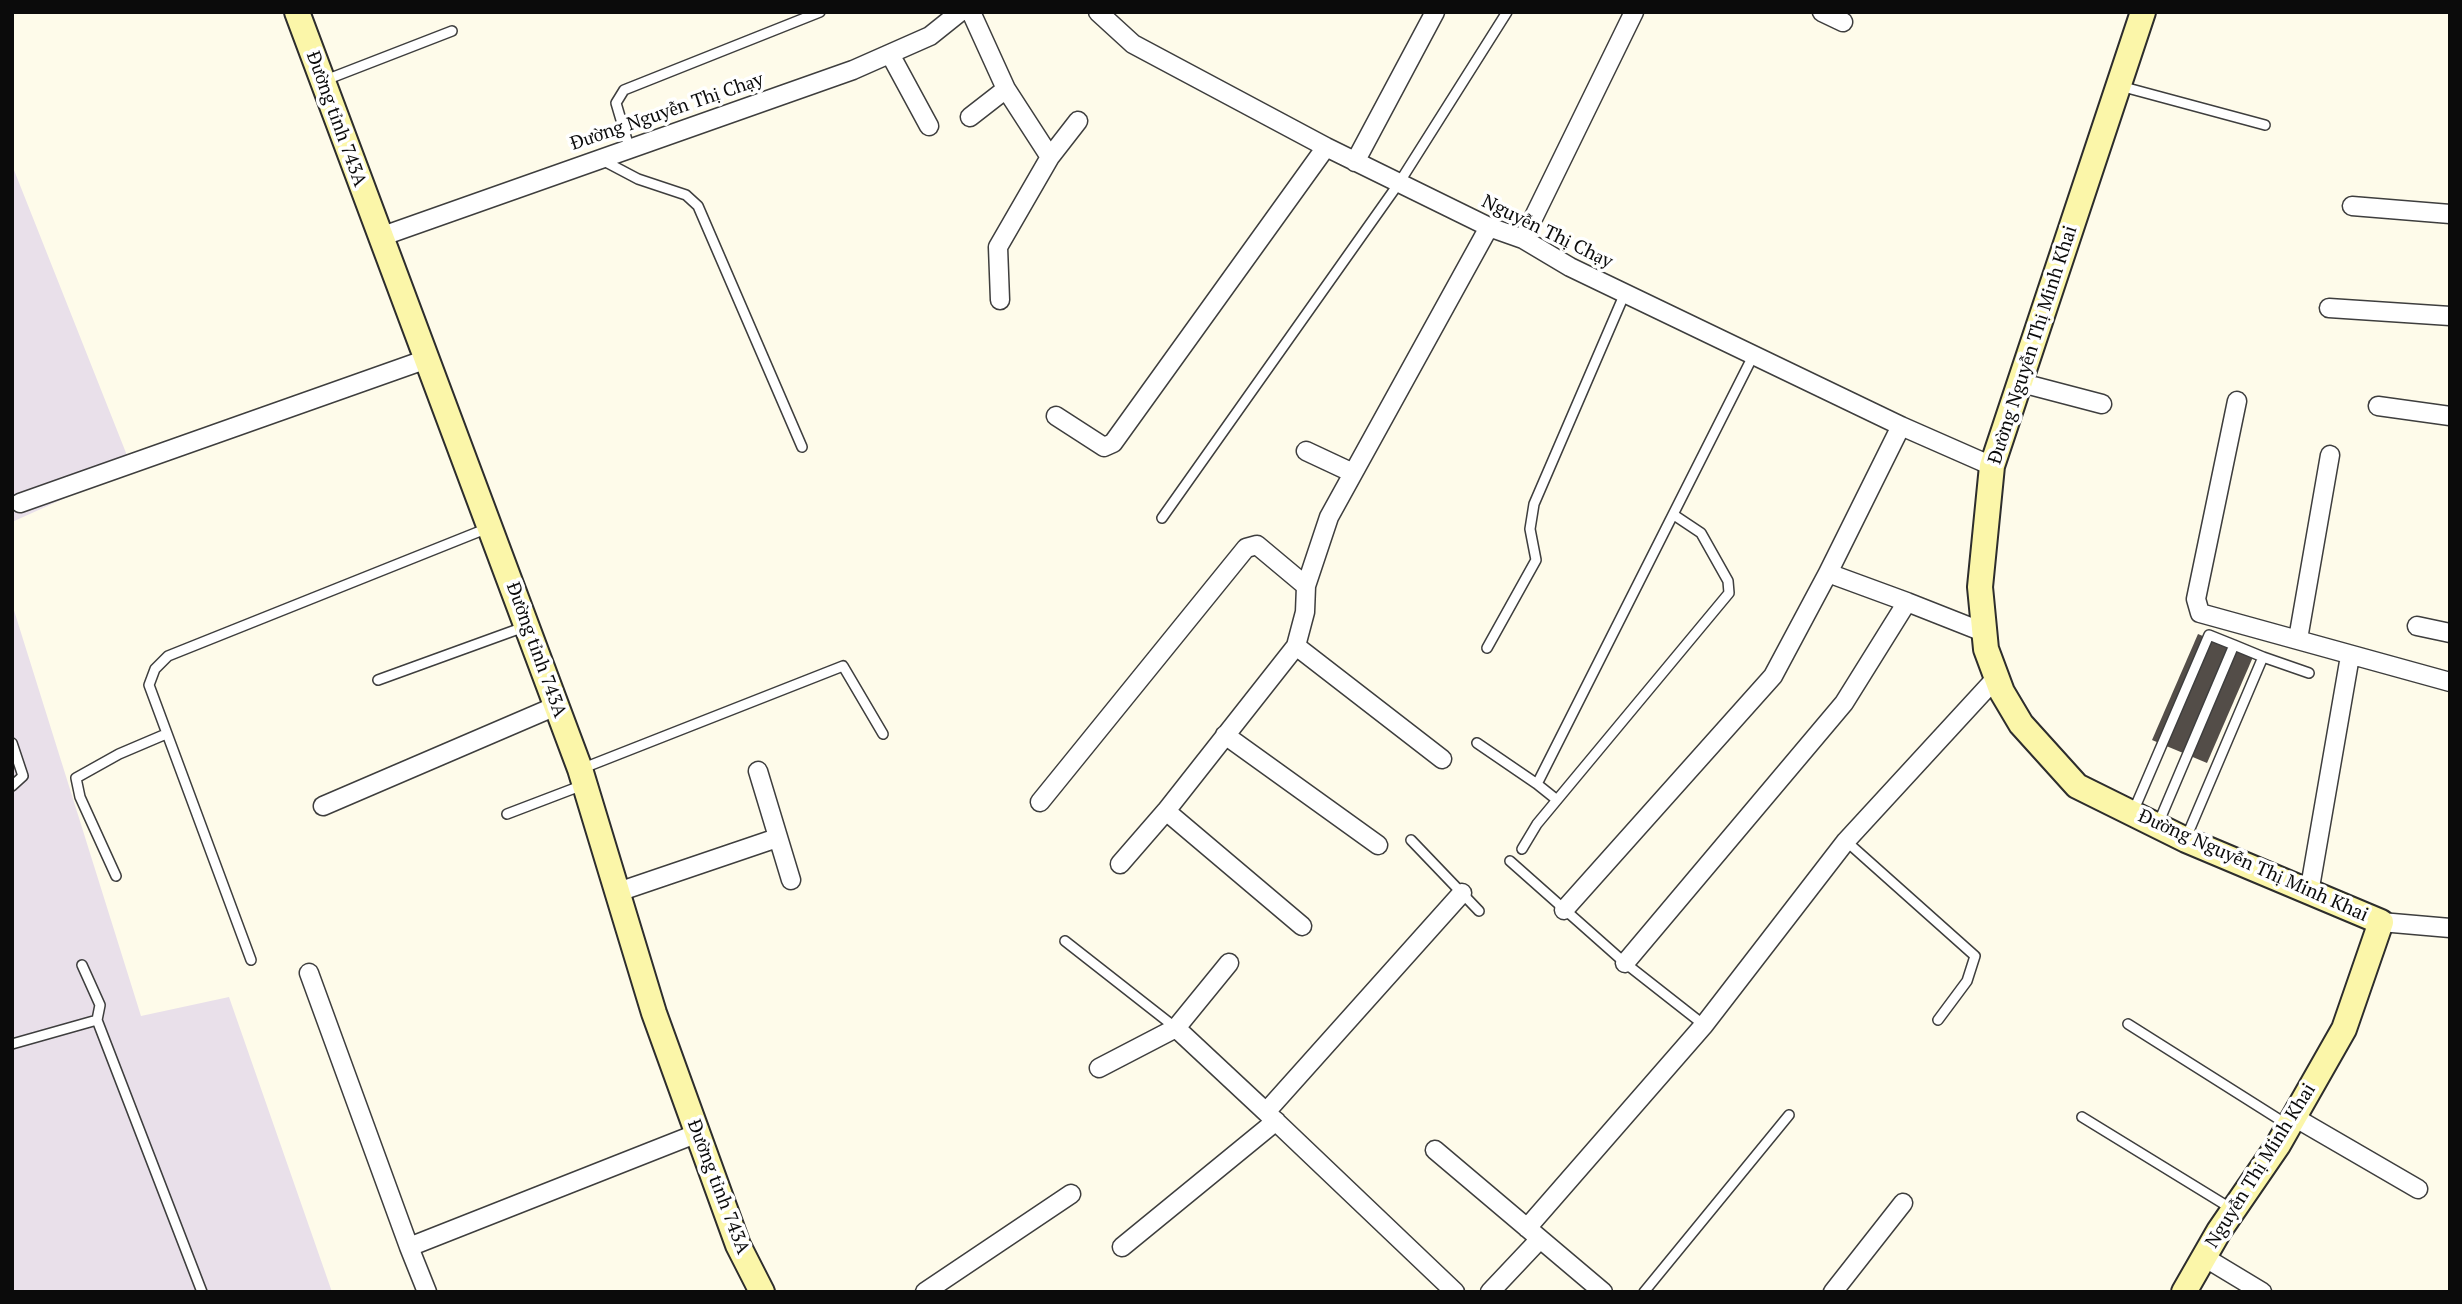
<!DOCTYPE html>
<meta charset="utf-8">
<style>
body{margin:0}
#map{position:relative;width:2462px;height:1304px;overflow:hidden;background:#fefbea;font-family:"PT Serif",serif}
canvas{display:block}
.frame{position:absolute;inset:0;border:14px solid #0b0b0b;pointer-events:none}
</style>
<div id="map">
<canvas width="2462" height="1304"></canvas>
<div class="frame"></div>
</div>
<script>
const ctx = document.querySelector('canvas').getContext('2d');
ctx.lineJoin = 'round';
function fillPath(path, color) { ctx.fillStyle = color; ctx.fill(path, 'evenodd'); }
const toPath = rows => new Path2D(rows.map(r => 'M' + r).join(''));
function stroke(path, color, width, dash) { ctx.strokeStyle = color; ctx.lineWidth = width; ctx.lineCap = dash ? 'butt' : 'round'; ctx.setLineDash(dash || []); ctx.stroke(path); }
function label(font, color, halo, rows, align = 'center') {
  ctx.font = font + ' "PT Serif",serif'; ctx.lineWidth = 7; ctx.setLineDash([]); ctx.textBaseline = 'middle'; ctx.strokeStyle = halo; ctx.fillStyle = color; for (const [text, x, y, turn = 0] of rows) {
    ctx.save(); ctx.translate(x, y); ctx.rotate((+turn || 0) * Math.PI / 180); ctx.textAlign = isNaN(turn) ? turn : align; if (halo) ctx.strokeText(text, 0, 0); ctx.fillText(text, 0, 0); ctx.restore();
  }
}
fillPath(toPath([
 [12,165,132,468,12,522],
 [12,604,141,1016,229,997,332,1292,12,1292]
]), '#e9e0ea');
fillPath(toPath([
 [2198,634,2253,657,2207,763,2152,740]
]), '#534d48');
const service = toPath([
 [323,81,452,31],
 [2120,86,2265,125],
 [629,147,616,103,624,90,820,12],
 [602,160,638,179,686,195,698,206,802,447],
 [1162,518,1399,183,1507,12],
 [2234,645,2263,657],
 [1487,648,1536,560,1530,529,1534,504,1625,293],
 [378,680,524,627],
 [12,743,23,776,12,786],
 [1477,743,1537,784,1754,354],
 [581,769,843,666,883,734],
 [1537,784,1557,800],
 [2133,812,2209,635,2234,645,2158,824],
 [507,814,583,785],
 [2186,838,2263,657,2309,673],
 [1411,840,1479,911],
 [1846,841,1975,956,1967,981,1938,1020],
 [1522,849,1537,824,1729,593,1728,581,1701,533,1674,515],
 [1510,861,1625,963,1704,1025],
 [116,876,80,797,76,778,119,754,166,734],
 [1065,941,1176,1028],
 [251,960,149,685,155,669,168,656,488,528],
 [97,1020,202,1292],
 [2128,1024,2288,1125],
 [12,1044,97,1020,100,1005,82,965],
 [2082,1117,2232,1209],
 [1644,1292,1789,1115]
]);
const minor = toPath([
 [1098,12,1133,44,1326,147,1489,227,1523,239,1570,267,1901,426,1992,466],
 [1822,12,1843,22],
 [890,54,929,126],
 [970,117,1006,89,971,12],
 [1050,157,1078,121],
 [1355,162,1435,12],
 [2352,206,2450,214],
 [380,237,853,70,930,36,960,12],
 [1523,239,1634,12],
 [1000,300,998,247,1050,157,1006,89],
 [2329,308,2450,316],
 [2018,382,2102,404],
 [2237,401,2196,599,2200,613,2450,682],
 [2378,406,2450,416],
 [1056,416,1104,447,1113,443,1326,147],
 [1306,451,1353,473],
 [20,503,427,359],
 [1828,573,1901,426],
 [2417,626,2450,633],
 [2298,639,2330,455],
 [1296,646,1442,759],
 [1225,735,1378,845],
 [758,771,791,880],
 [1040,802,1246,548,1257,545,1306,586],
 [323,806,556,706],
 [1120,864,1166,811],
 [618,892,777,838],
 [2309,893,2350,656],
 [1564,910,1773,676,1828,573,1907,602],
 [2381,922,2450,928],
 [1302,926,1166,811,1296,646,1305,612,1306,586,1329,517,1489,227],
 [1625,963,1844,703,1907,602,1983,632],
 [309,973,409,1247,698,1133],
 [1176,1028,1229,963],
 [1099,1068,1176,1028,1266,1112],
 [2294,1117,2418,1189],
 [1435,1150,1603,1292],
 [1527,1228,1704,1025,1846,841,1996,678],
 [409,1247,427,1292],
 [1122,1247,1276,1121],
 [2204,1257,2262,1292],
 [925,1292,1071,1194],
 [1455,1292,1266,1112,1462,893],
 [1490,1292,1540,1239],
 [1833,1292,1903,1203]
]);
const secondary = toPath([
 [297,12,580,769,654,1013,738,1245,762,1292],
 [2143,12,1992,466,1980,587,1986,649,2002,692,2021,724,2077,786,2186,840,2381,922,2344,1029,2278,1145,2219,1231,2184,1292]
]);
stroke(service, '#3e3e3e', 12);
stroke(minor, '#3e3e3e', 21);
stroke(secondary, '#2d2d2d', 28);
stroke(service, '#fff', 9);
stroke(minor, '#fff', 18);
stroke(secondary, '#fbf6a9', 24);
label('19px', '#0b0b0b', '#fff', [
 ["Đường Nguyễn Thị Chạy",667,112,-19],
 ["Đường tỉnh 743A",336,119,70],
 ["Nguyễn Thị Chạy",1547,232,26],
 ["Đường Nguyễn Thị Minh Khai",2033,345,-72],
 ["Đường tỉnh 743A",536,650,70],
 ["Đường Nguyễn Thị Minh Khai",2253,866,24],
 ["Nguyễn Thị Minh Khai",2261,1166,-58],
 ["Đường tỉnh 743A",718,1187,69]
]);
</script>
